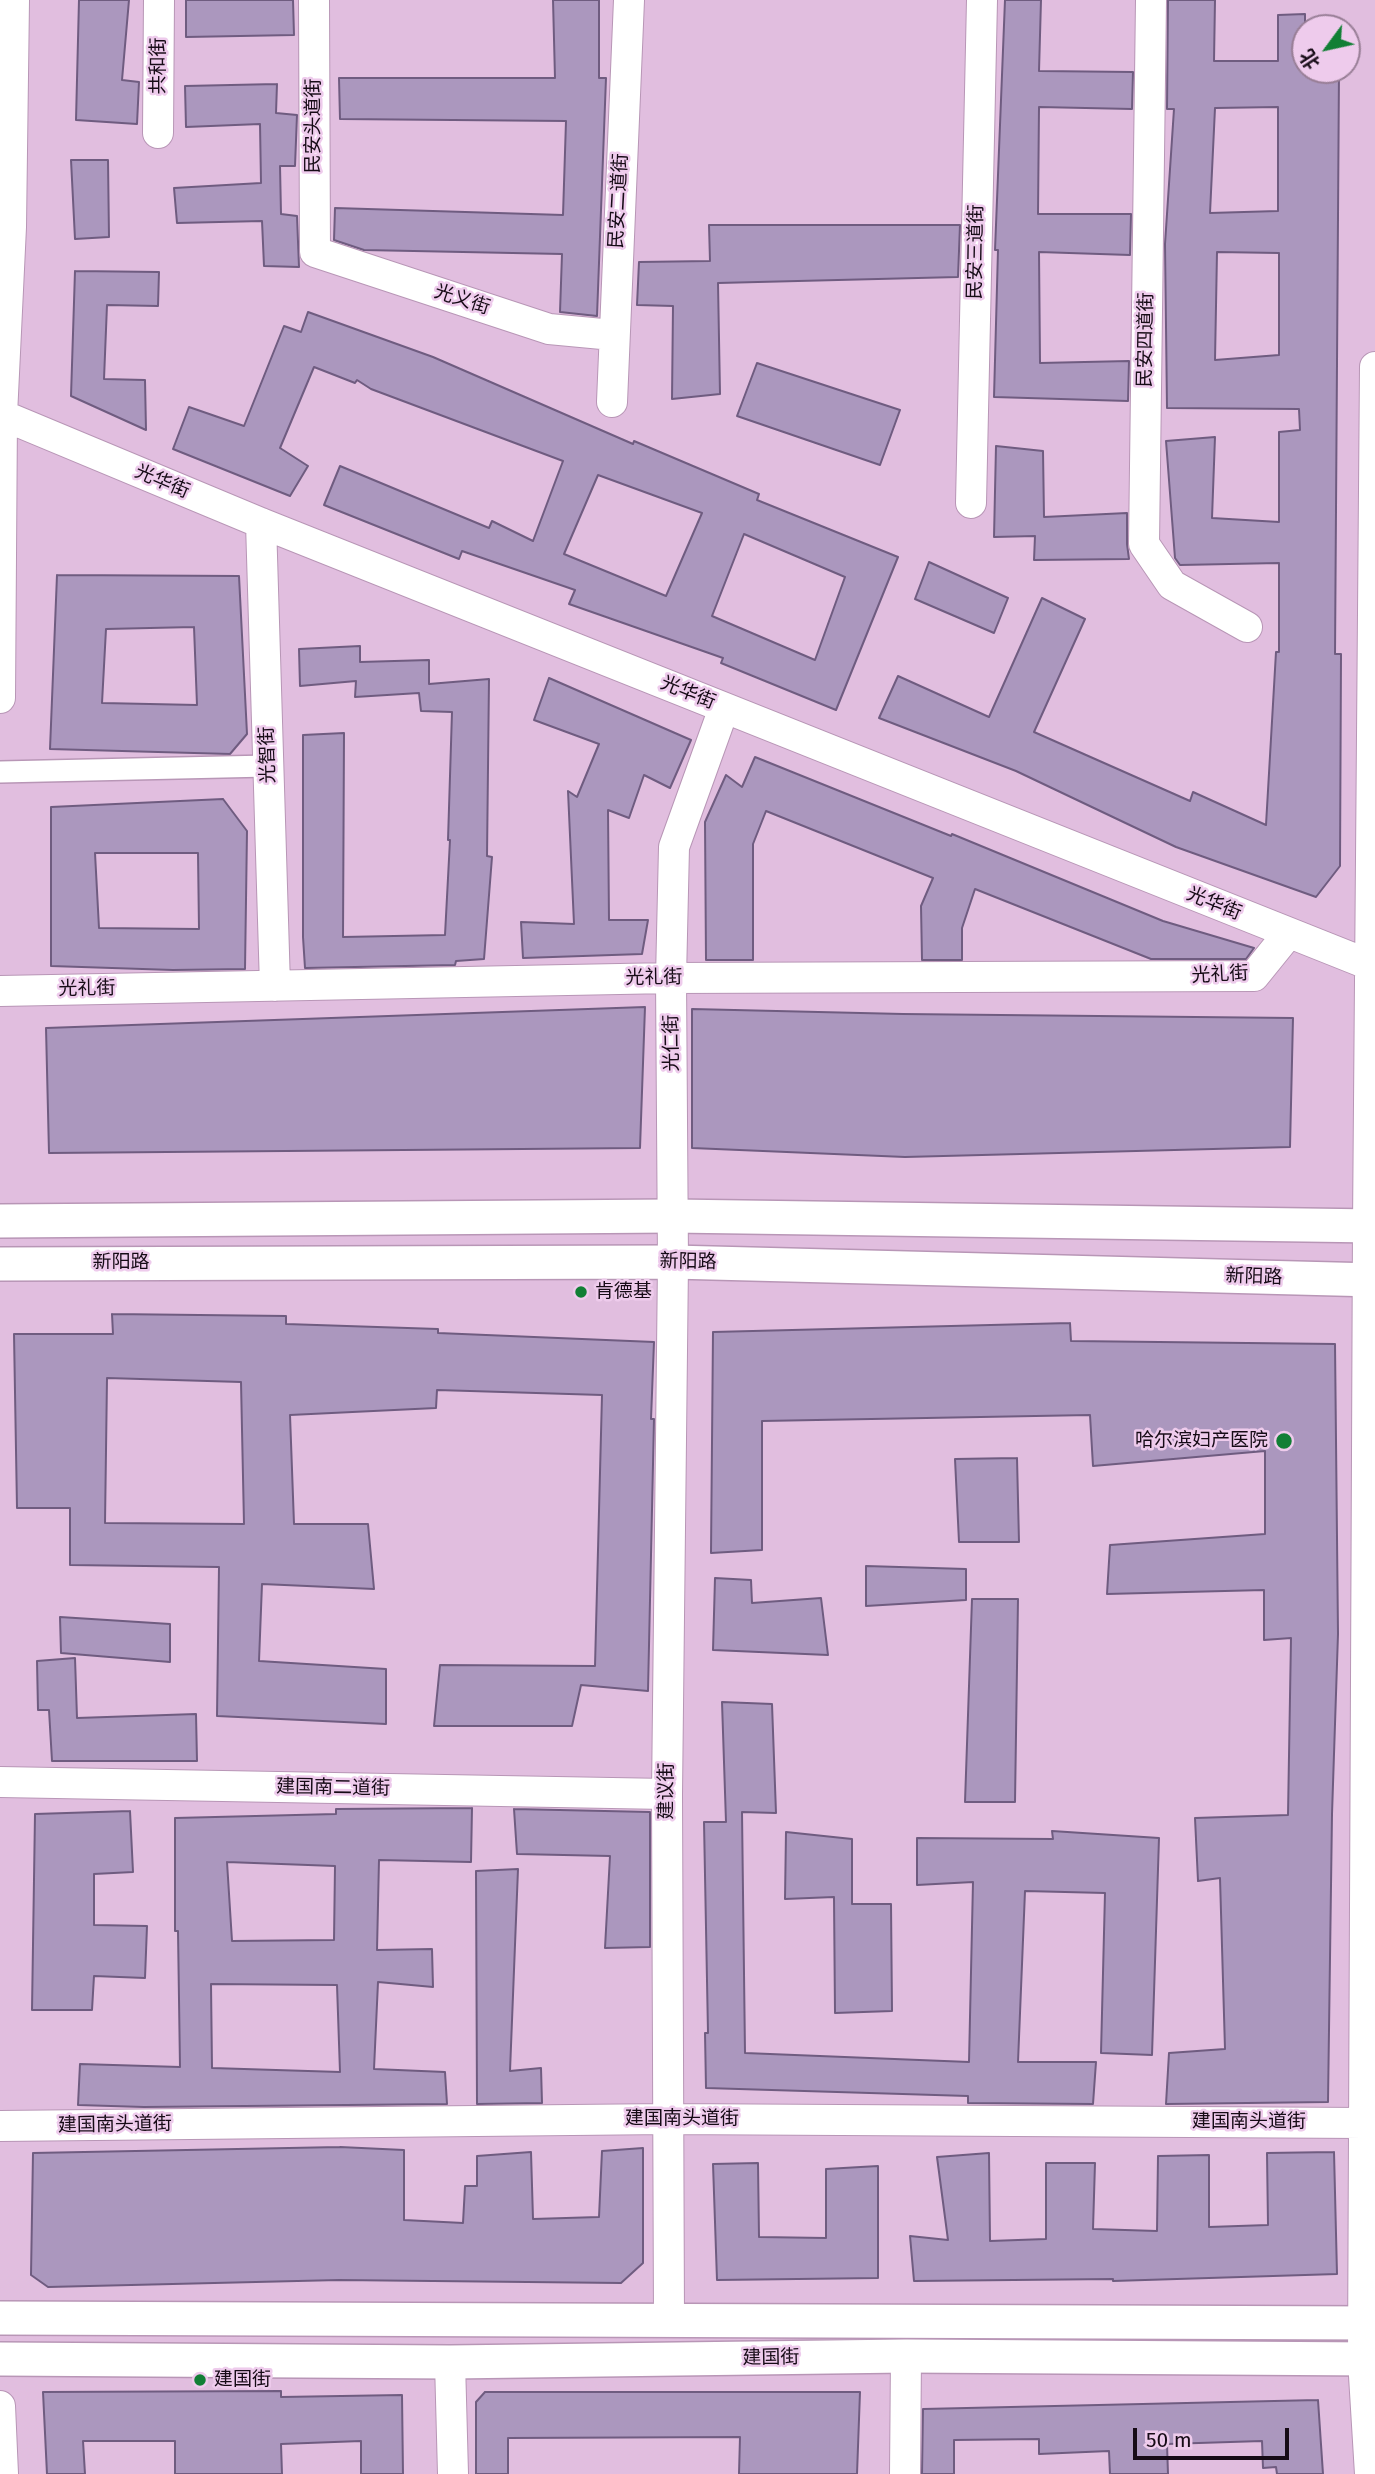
<!DOCTYPE html>
<meta charset="utf-8">
<style>
body{margin:0}
#map{position:relative;width:1375px;height:2474px;overflow:hidden;background:#e1bedf;font-family:"Fira Sans","Noto Sans SC",sans-serif}
canvas{display:block}
.north{position:absolute;left:1291px;top:14px;width:70px;height:70px;box-sizing:border-box;background:#eecbec;border:2px solid #987e96;border-radius:50%;rotate:237deg;font-size:19px;font-weight:700;line-height:28px;text-align:center;color:#160b16}
.north::after{content:'';display:block;margin:auto;width:24px;height:32px;background:#117f35;clip-path:polygon(50% 0,100% 100%,50% 72%,0 100%)}
.scale{position:absolute;left:1133px;top:2428px;width:156px;height:32px;box-sizing:border-box;border:4px solid #160b16;border-top:0;padding-left:9px;font-size:21px;line-height:24px;white-space:nowrap;color:#160b16;-webkit-text-stroke:5px #eecbec;paint-order:stroke}
</style>
<div id="map">
<canvas width="1375" height="2474"></canvas>
<div class="north">北</div>
<div class="scale">50 m</div>
</div>
<script>
const ctx = document.querySelector('canvas').getContext('2d');
ctx.lineJoin = 'round';
function fillPath(path, color) { ctx.fillStyle = color; ctx.fill(path, 'evenodd'); }
const toPath = rows => new Path2D(rows.map(r => 'M' + r).join(''));
function stroke(path, color, width, dash) { ctx.strokeStyle = color; ctx.lineWidth = width; ctx.lineCap = dash ? 'butt' : 'round'; ctx.setLineDash(dash || []); ctx.stroke(path); }
function label(font, color, halo, rows, align = 'center') {
  ctx.font = font + ' "Fira Sans","Noto Sans SC",sans-serif'; ctx.lineWidth = 5; ctx.setLineDash([]); ctx.textBaseline = 'middle'; ctx.strokeStyle = halo; ctx.fillStyle = color; for (const [text, x, y, turn = 0] of rows) {
    ctx.save(); ctx.translate(x, y); ctx.rotate((+turn || 0) * Math.PI / 180); ctx.textAlign = isNaN(turn) ? turn : align; if (halo) ctx.strokeText(text, 0, 0); ctx.fillText(text, 0, 0); ctx.restore();
  }
}
const building = toPath([
 [79,0,129,0,122,80,139,82,137,124,76,120,79,0],
 [186,0,293,0,294,35,186,37,186,0],
 [553,0,599,0,599,78,606,78,597,316,560,312,562,254,364,250,334,240,335,208,563,215,566,121,340,119,339,78,555,78,553,0],
 [1005,0,1041,0,1039,71,1133,72,1132,109,1039,107,1038,214,1131,214,1130,255,1039,252,1040,363,1129,361,1128,401,994,397,998,250,995,250,1005,0],
 [1168,0,1215,0,1214,61,1278,61,1278,15,1305,14,1305,70,1339,70,1335,654,1341,654,1340,866,1316,897,1176,847,1016,771,879,718,898,676,989,717,1042,598,1085,619,1034,732,1190,801,1193,792,1266,825,1276,652,1279,652,1279,563,1180,565,1175,558,1166,441,1215,437,1212,518,1279,522,1279,432,1300,430,1299,409,1167,408,1165,244,1174,109,1167,109,1168,0],
 [1278,107,1278,211,1210,213,1215,108,1278,107],
 [1217,252,1279,253,1279,355,1215,360,1217,252],
 [277,84,276,113,297,115,295,166,280,166,281,214,297,216,299,267,264,266,262,221,177,223,174,188,261,183,260,124,186,127,185,86,277,84],
 [71,160,108,160,109,237,75,239,71,160],
 [709,225,960,225,958,277,718,283,720,394,672,399,673,306,637,305,639,262,710,261,709,225],
 [75,271,159,272,158,306,107,305,104,379,145,380,146,430,71,396,75,271],
 [308,312,433,357,633,444,634,441,759,494,757,500,898,557,836,710,721,663,723,658,569,604,575,590,462,551,459,559,324,505,340,466,489,528,492,521,533,541,563,461,371,389,357,380,355,383,314,367,280,448,308,466,290,496,173,449,189,407,244,426,284,326,301,332,308,312],
 [598,475,702,513,666,596,564,554,598,475],
 [744,534,845,577,815,660,712,616,744,534],
 [757,363,900,410,880,465,737,416,757,363],
 [996,446,1043,451,1044,517,1127,513,1127,544,1129,559,1034,560,1035,536,994,537,996,446],
 [929,562,1008,598,994,633,915,599,929,562],
 [57,575,239,576,247,734,230,754,50,749,57,575],
 [194,627,197,705,102,703,106,629,194,627],
 [360,646,360,662,429,660,429,684,489,679,487,856,492,857,484,959,456,961,455,965,305,968,303,937,303,735,344,733,343,937,445,935,450,840,448,840,452,712,421,711,419,693,355,697,356,681,300,686,299,649,360,646],
 [549,678,691,740,670,788,644,775,629,818,608,810,609,920,648,920,642,954,523,958,521,922,574,924,568,791,577,797,599,744,534,720,549,678],
 [755,757,951,836,952,834,1163,921,1254,948,1246,959,1151,959,975,889,962,928,962,960,922,960,921,906,933,878,766,811,753,844,753,960,706,960,705,822,726,775,742,787,755,757],
 [223,799,247,831,245,969,173,970,51,966,51,807,223,799],
 [95,853,198,853,199,929,99,928,95,853],
 [645,1007,640,1148,49,1153,46,1028,645,1007],
 [692,1009,903,1014,1293,1018,1290,1147,905,1157,692,1148,692,1009],
 [112,1314,286,1316,286,1324,438,1329,438,1333,654,1342,651,1419,654,1419,648,1691,581,1685,572,1726,434,1726,440,1665,595,1666,602,1395,437,1390,436,1408,290,1415,294,1524,368,1524,374,1589,262,1584,259,1661,386,1669,386,1724,217,1716,219,1567,70,1565,70,1508,17,1508,14,1334,113,1334,112,1314],
 [107,1378,241,1382,244,1524,105,1523,107,1378],
 [1070,1323,1071,1341,1335,1344,1338,1634,1332,1814,1328,2102,1166,2104,1169,2053,1225,2049,1220,1878,1198,1881,1195,1818,1288,1815,1291,1638,1264,1640,1264,1590,1107,1594,1110,1545,1265,1534,1265,1451,1093,1466,1090,1415,762,1421,762,1550,711,1553,713,1332,1070,1323],
 [1017,1458,1019,1542,959,1542,955,1459,1017,1458],
 [866,1566,966,1569,966,1600,866,1606,866,1566],
 [715,1578,751,1580,752,1603,821,1598,828,1655,713,1650,715,1578],
 [972,1599,1018,1599,1015,1802,965,1802,972,1599],
 [60,1617,170,1624,170,1662,61,1653,60,1617],
 [75,1658,77,1718,196,1714,197,1761,52,1761,49,1710,38,1710,37,1661,75,1658],
 [722,1702,772,1704,776,1813,742,1812,745,2053,969,2062,973,1882,917,1885,917,1838,1053,1839,1052,1831,1159,1838,1152,2055,1101,2053,1105,1893,1025,1891,1018,2062,1096,2062,1093,2104,968,2103,968,2096,706,2088,705,2033,708,2033,704,1822,726,1822,722,1702],
 [472,1808,471,1862,379,1860,377,1950,432,1949,433,1987,378,1982,374,2069,445,2072,447,2104,144,2107,78,2105,80,2064,180,2067,178,1931,175,1931,175,1818,336,1814,336,1809,472,1808],
 [227,1862,335,1866,334,1940,232,1941,227,1862],
 [211,1984,337,1985,340,2072,212,2068,211,1984],
 [514,1809,650,1812,650,1947,605,1948,610,1856,517,1854,514,1809],
 [130,1811,133,1872,94,1874,94,1925,147,1926,145,1978,94,1976,92,2010,32,2010,35,1814,130,1811],
 [786,1832,852,1839,852,1904,891,1904,892,2011,835,2013,834,1897,785,1899,786,1832],
 [518,1869,510,2071,541,2068,542,2103,477,2104,476,1871,518,1869],
 [340,2147,404,2150,404,2220,463,2223,465,2186,477,2186,477,2156,531,2152,533,2219,599,2217,602,2151,643,2148,643,2263,621,2283,339,2280,48,2287,31,2275,33,2153,340,2147],
 [1334,2152,1337,2274,1113,2281,1113,2279,914,2281,910,2236,948,2240,937,2157,989,2153,990,2241,1046,2239,1046,2163,1095,2163,1093,2229,1157,2231,1158,2156,1209,2155,1209,2227,1268,2225,1267,2153,1334,2152],
 [758,2163,759,2237,826,2238,826,2169,878,2166,878,2278,717,2280,713,2164,758,2163],
 [281,2391,281,2397,402,2395,403,2474,361,2474,361,2441,281,2444,282,2474,175,2474,175,2441,83,2441,85,2474,47,2474,43,2392,281,2391],
 [485,2392,860,2392,857,2474,739,2474,740,2437,508,2438,508,2474,476,2474,476,2402,485,2392],
 [1318,2400,1323,2474,1277,2474,1276,2467,1263,2468,1262,2441,1167,2444,1168,2474,1110,2474,1109,2451,1039,2454,1039,2439,954,2440,954,2474,922,2474,923,2409,1318,2400]
]);
fillPath(building, '#ab97be');
stroke(building, '#6f5c80', 2);
const street = toPath([
 [0,772,268,766]
]);
const secondary = toPath([
 [314,0,315,252,549,329,613,335],
 [1151,0,1144,544,1172,585,1247,627],
 [158,133,159,0],
 [612,402,629,0],
 [2,415,261,523,1375,967],
 [971,503,982,0],
 [261,523,275,986],
 [0,698,2,415,11,227,14,0],
 [0,991,671,978,1254,976,1288,934],
 [0,1782,667,1794],
 [0,2126,667,2119,1364,2123],
 [669,2320,667,1794,673,1262,671,978,674,847,724,708],
 [450,2362,453,2474],
 [0,2406,3,2474],
 [905,2474,906,2356],
 [1370,2474,1363,2359,1368,1226,1375,367]
]);
const primary = toPath([
 [0,1221,673,1216,1375,1226],
 [0,1264,673,1262,1375,1280],
 [0,2318,1375,2323],
 [0,2359,450,2362,906,2356,1375,2359]
]);
stroke(street, '#b896b6', 24);
stroke(secondary, '#b896b6', 32);
stroke(primary, '#b896b6', 36);
stroke(street, '#fff', 21);
stroke(secondary, '#fff', 30);
stroke(primary, '#fff', 33);
for (const [x, y, r, color] of [
 [581,1292,7,"#117f35"],
 [1284,1441,9,"#117f35"],
 [200,2380,7,"#117f35"]
]) { const dot = new Path2D(); dot.arc(x, y, r, 0, 2 * Math.PI); ctx.fillStyle = color; ctx.fill(dot); stroke(dot, '#eecbec', 2.5); }
label('19px', '#160b16', '#eecbec', [
 ["共和街",159,66,-90],
 ["民安头道街",314,126,-90],
 ["民安二道街",619,201,-87],
 ["民安三道街",976,252,-89],
 ["光义街",462,300,18],
 ["民安四道街",1146,340,-89],
 ["光华街",162,482,23],
 ["光华街",688,693,22],
 ["光智街",268,755,-92],
 ["光华街",1214,904,22],
 ["光礼街",1220,975,-3],
 ["光礼街",654,978,-1],
 ["光礼街",87,989,-1],
 ["光仁街",672,1043,-91],
 ["新阳路",688,1262,1],
 ["新阳路",121,1263],
 ["新阳路",1254,1277,2],
 ["建国南二道街",333,1788,1],
 ["建议街",667,1791,-90],
 ["建国南头道街",682,2119],
 ["建国南头道街",1249,2122],
 ["建国南头道街",115,2125,-1],
 ["建国街",771,2358,-1]
]);
label('19px', '#160b16', '#eecbec', [
 ["肯德基",595,1292],
 ["哈尔滨妇产医院",1268,1441,"right"],
 ["建国街",214,2380]
], 'left');
</script>
